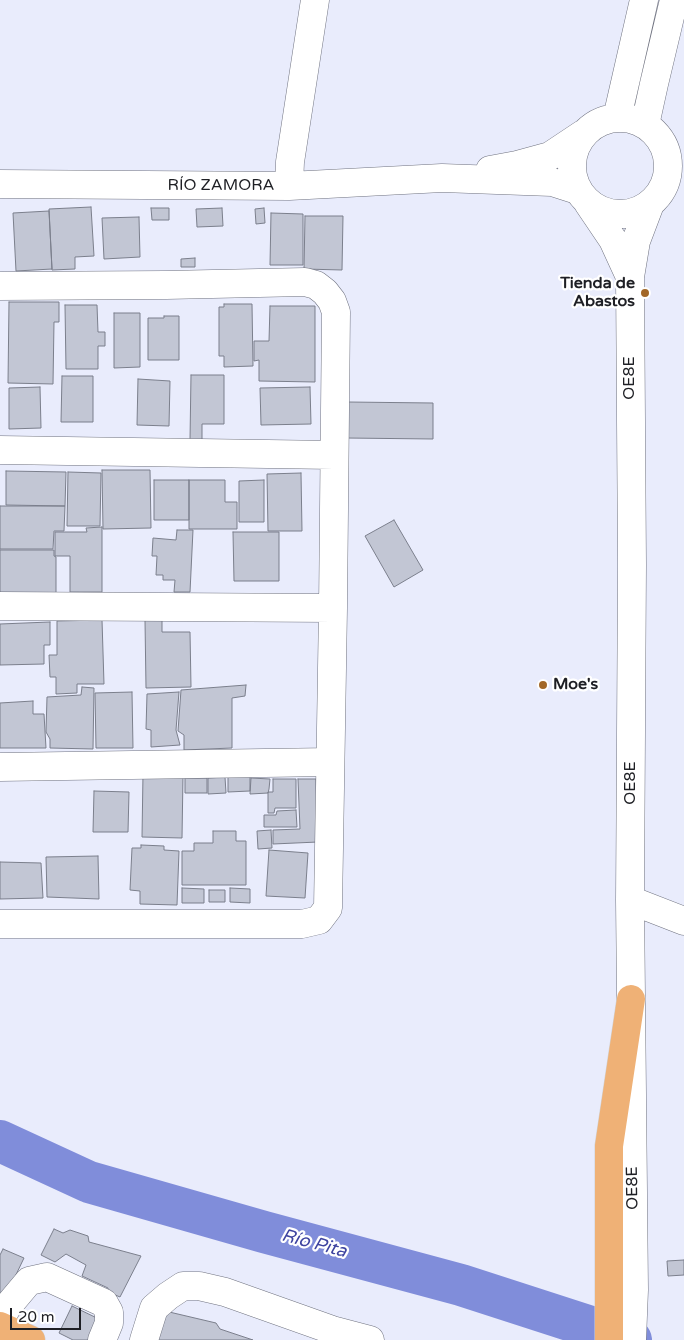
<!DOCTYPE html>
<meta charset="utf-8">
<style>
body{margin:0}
#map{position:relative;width:684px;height:1340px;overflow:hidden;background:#e9ecfc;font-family:"Varela Round",sans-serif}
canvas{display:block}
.scale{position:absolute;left:10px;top:1308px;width:71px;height:22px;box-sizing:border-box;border:2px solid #1e1f24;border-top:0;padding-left:6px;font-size:15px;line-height:18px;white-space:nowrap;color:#1e1f24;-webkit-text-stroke:4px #fff;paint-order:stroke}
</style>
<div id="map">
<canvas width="684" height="1340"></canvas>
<div class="scale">20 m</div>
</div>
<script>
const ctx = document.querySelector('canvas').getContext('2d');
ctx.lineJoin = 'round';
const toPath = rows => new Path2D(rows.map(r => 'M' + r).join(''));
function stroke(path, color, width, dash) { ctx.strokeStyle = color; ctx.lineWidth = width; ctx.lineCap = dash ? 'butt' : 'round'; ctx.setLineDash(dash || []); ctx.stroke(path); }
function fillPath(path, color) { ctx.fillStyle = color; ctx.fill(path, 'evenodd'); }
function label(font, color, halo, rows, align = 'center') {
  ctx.font = font + ' "Varela Round",sans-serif'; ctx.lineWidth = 4.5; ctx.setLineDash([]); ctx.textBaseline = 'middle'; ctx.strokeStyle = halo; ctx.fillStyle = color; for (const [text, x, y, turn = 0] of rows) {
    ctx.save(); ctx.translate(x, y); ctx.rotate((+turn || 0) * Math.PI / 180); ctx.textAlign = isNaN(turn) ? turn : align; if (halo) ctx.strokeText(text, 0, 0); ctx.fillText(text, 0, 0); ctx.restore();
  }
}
stroke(toPath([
 [0,1141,89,1182,264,1232,461,1285,631,1340]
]), '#808dda', 42);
const building = toPath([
 [91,207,94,256,75,257,75,269,52,270,49,209,91,207],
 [151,208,169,208,169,220,152,220,151,208],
 [222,208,223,226,197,227,196,209,222,208],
 [264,208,265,223,256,224,255,209,264,208],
 [49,211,52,269,16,271,13,213,49,211],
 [271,213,303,214,303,265,270,265,271,213],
 [305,216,343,216,342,270,304,269,305,216],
 [139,217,140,257,104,259,102,218,139,217],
 [195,258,195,267,181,267,181,259,195,258],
 [9,302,59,302,59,322,54,322,53,384,8,383,9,302],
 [224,304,252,304,253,366,224,367,224,356,219,356,219,307,224,307,224,304],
 [65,305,97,305,98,332,105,332,105,346,98,346,98,369,66,369,65,305],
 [270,306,315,306,315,382,259,381,259,360,254,361,254,341,269,341,270,306],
 [114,313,140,313,140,367,114,368,114,313],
 [164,316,179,316,179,360,148,360,148,318,164,318,164,316],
 [191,375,224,375,224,424,202,424,202,440,190,440,191,375],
 [62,376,93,376,93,422,61,422,62,376],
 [138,379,170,381,169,426,137,425,138,379],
 [40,387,41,428,9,429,9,388,40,387],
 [310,387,311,424,261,425,260,388,310,387],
 [347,402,433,403,433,439,346,438,347,402],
 [102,470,150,470,151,528,103,529,102,470],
 [6,471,66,472,65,506,6,505,6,471],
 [68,472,101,473,100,526,67,526,68,472],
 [301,473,302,531,268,531,267,474,301,473],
 [154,480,189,480,189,520,154,520,154,480],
 [189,480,225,480,225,502,237,502,237,529,189,529,189,480],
 [264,480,264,522,239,522,239,481,264,480],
 [0,506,65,506,64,531,54,531,53,549,0,549,0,506],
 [394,520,423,570,394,587,365,536,394,520],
 [102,527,102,592,70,592,70,556,55,556,55,532,87,532,86,528,102,527],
 [177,530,193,530,190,592,174,592,175,580,163,580,163,575,156,575,157,556,152,556,153,538,176,540,177,530],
 [233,532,279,532,279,581,234,581,233,532],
 [0,550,54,550,54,556,56,557,56,594,0,594,0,550],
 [102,620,104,684,77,684,77,693,56,694,56,677,50,677,49,655,57,655,57,621,102,620],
 [145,620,162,620,162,632,190,632,191,687,146,688,145,620],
 [50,622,50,645,44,645,44,664,0,665,0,624,50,622],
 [246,685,245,696,232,698,232,748,184,750,184,735,178,731,181,690,246,685],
 [82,687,94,688,93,749,50,748,50,739,46,732,47,697,81,695,82,687],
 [132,692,133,748,96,748,95,693,132,692],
 [179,692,176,730,180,745,151,747,151,730,146,729,147,694,179,692],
 [33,701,33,714,44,714,46,748,0,748,0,703,33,701],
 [143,774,183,775,182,838,142,837,143,774],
 [250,774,250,791,228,792,228,775,250,774],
 [225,777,226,793,208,794,208,778,225,777],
 [185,778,207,778,207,793,185,793,185,778],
 [251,778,270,779,269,789,268,793,250,794,251,778],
 [273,779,296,779,296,808,275,808,274,813,268,813,268,792,273,792,273,779],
 [298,779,316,779,318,842,273,844,273,830,300,829,298,779],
 [94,791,129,792,128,832,93,832,94,791],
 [296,810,297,827,264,827,264,815,276,815,277,811,296,810],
 [271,830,272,848,258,849,257,831,271,830],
 [213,831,236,831,236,841,246,841,246,885,182,885,182,851,194,851,194,843,213,843,213,831],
 [141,845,164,846,164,850,179,851,177,905,140,904,140,891,130,890,132,848,141,848,141,845],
 [269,850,308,853,305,898,266,896,269,850],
 [98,856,99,899,47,897,46,857,98,856],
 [0,862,41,863,43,898,0,899,0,862],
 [182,888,204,889,204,903,182,903,182,888],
 [230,888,250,889,250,903,230,902,230,888],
 [209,890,225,890,225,902,209,902,209,890],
 [54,1229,63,1233,70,1230,88,1236,89,1242,141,1256,120,1297,108,1292,108,1288,82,1276,86,1265,66,1254,55,1262,41,1255,54,1229],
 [3,1249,24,1258,1,1306,0,1306,0,1255,3,1249],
 [684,1260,684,1275,668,1276,667,1261,684,1260],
 [72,1306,101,1320,91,1340,73,1340,59,1333,72,1306],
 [165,1311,216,1323,220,1329,253,1340,151,1340,165,1311]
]);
fillPath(building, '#c2c6d4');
stroke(building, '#7b7f8c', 1);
const minor = toPath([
 '572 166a48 48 0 1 1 96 0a48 48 0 1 1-96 0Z',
 [617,118,644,0],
 [645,125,654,84,674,0],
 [490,170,517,165,550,156,583,134],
 [0,184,289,186,442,178,552,182,577,190],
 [289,186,290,162,315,0],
 [588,203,613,240,630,277],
 [0,286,166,285,305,282,316,285,325,292,332,301,336,312,333,608,328,908,319,920,302,924,0,924],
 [0,450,334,455],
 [0,606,333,608],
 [0,767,330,762],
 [630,900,684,921],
 [0,1319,8,1306,29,1281,47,1277,104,1303,109,1312,109,1323,102,1340],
 [144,1340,154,1308,168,1296,183,1286,199,1286,225,1292,332,1330,370,1340],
 [632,1340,634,1290,630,900,632,565,630,277,636,241,650,204]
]);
const highway = toPath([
 [0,1326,31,1340],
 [609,1340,609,1146,631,999]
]);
stroke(minor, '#707380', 29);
stroke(highway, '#d2d2d3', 29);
stroke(minor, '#fff', 28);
stroke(highway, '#efb176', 28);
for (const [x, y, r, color] of [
 [645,293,5,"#a26728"],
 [543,685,5,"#a26728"]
]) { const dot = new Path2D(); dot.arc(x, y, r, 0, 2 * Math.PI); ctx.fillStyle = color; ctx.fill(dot); stroke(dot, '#fff', 2); }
label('16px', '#1e1f24', '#fff', [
 ["RÍO ZAMORA",221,186],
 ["OE8E",630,378,-90],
 ["OE8E",631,783,-90],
 ["OE8E",633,1188,-91]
]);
label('bold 16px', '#1e1f24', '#fff', [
 ["Tienda de",635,284],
 ["Abastos",635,302],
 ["Moe's",553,685,"left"]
], 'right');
label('italic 18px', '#3e44a0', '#fff', [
 ["Río Pita",314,1244,15]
]);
</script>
